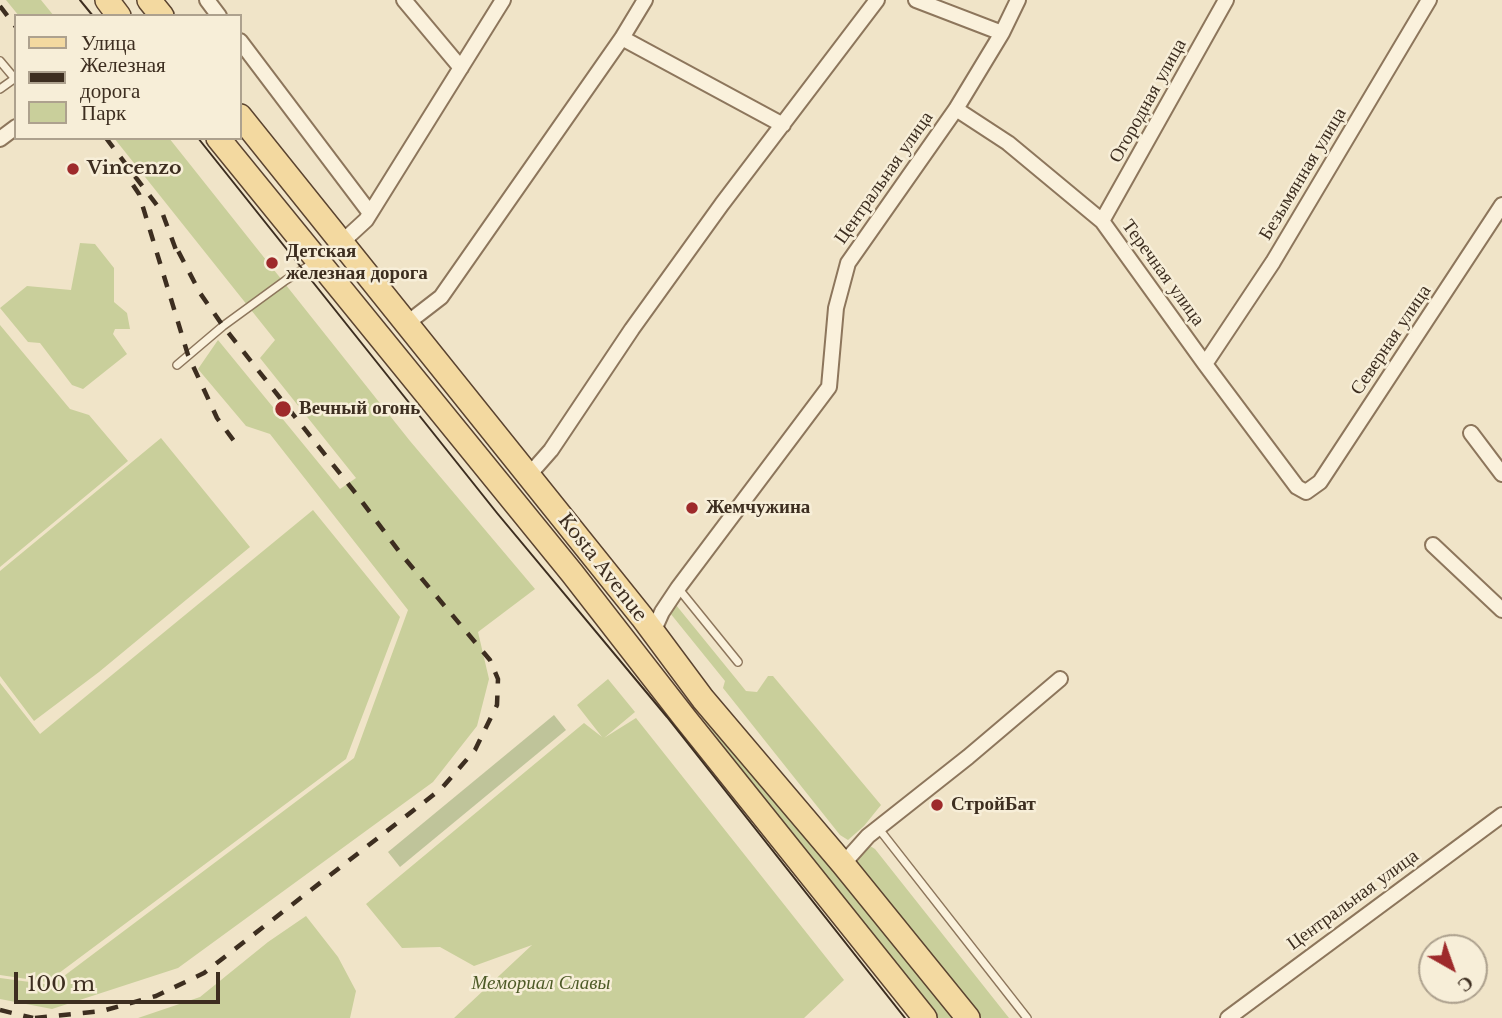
<!DOCTYPE html>
<meta charset="utf-8">
<style>
body{margin:0}
#map{position:relative;width:1502px;height:1018px;overflow:hidden;background:#f0e4c8;font-family:"Libre Baskerville",serif}
canvas{display:block}
.legend{position:absolute;left:14px;top:14px;width:228px;height:126px;box-sizing:border-box;background:#f7eed8;border:2px solid #ada18e;margin:0;padding:9px 12px;list-style:none;font-size:21px;color:#3d2e20}
.legend li{display:flex;align-items:center;gap:14px;height:35px}
.legend b{width:35px;border:2px solid #ada18e}
.north{position:absolute;left:1418px;top:934px;width:70px;height:70px;box-sizing:border-box;background:#f7eed8;border:2px solid #ada18e;border-radius:50%;rotate:140deg;font-size:19px;font-weight:700;line-height:28px;text-align:center;color:#3d2e20}
.north::after{content:'';display:block;margin:auto;width:24px;height:32px;background:#9e2a2b;clip-path:polygon(50% 0,100% 100%,50% 72%,0 100%)}
.scale{position:absolute;left:14px;top:972px;width:206px;height:32px;box-sizing:border-box;border:4px solid #3d2e20;border-top:0;padding-left:9px;font-size:21px;line-height:24px;white-space:nowrap;color:#3d2e20;-webkit-text-stroke:5px #f7eed8;paint-order:stroke}
</style>
<div id="map">
<canvas width="1502" height="1018"></canvas>
<ul class="legend">
<li><b style="height:9px;background:#f3d9a0"></b>Улица</li>
<li><b style="height:9px;background:#3d2e20"></b>Железная дорога</li>
<li><b style="height:19px;background:#c9cf9b"></b>Парк</li>
</ul>
<div class="north">С</div>
<div class="scale">100 m</div>
</div>
<script>
const ctx = document.querySelector('canvas').getContext('2d');
ctx.lineJoin = 'round';
function fillPath(path, color) { ctx.fillStyle = color; ctx.fill(path, 'evenodd'); }
const toPath = rows => new Path2D(rows.map(r => 'M' + r).join(''));
function stroke(path, color, width, dash) { ctx.strokeStyle = color; ctx.lineWidth = width; ctx.lineCap = dash ? 'butt' : 'round'; ctx.setLineDash(dash || []); ctx.stroke(path); }
function label(font, color, halo, rows, align = 'center') {
  ctx.font = font + ' "Libre Baskerville",serif'; ctx.lineWidth = 5; ctx.setLineDash([]); ctx.textBaseline = 'middle'; ctx.strokeStyle = halo; ctx.fillStyle = color; for (const [text, x, y, turn = 0] of rows) {
    ctx.save(); ctx.translate(x, y); ctx.rotate((+turn || 0) * Math.PI / 180); ctx.textAlign = isNaN(turn) ? turn : align; if (halo) ctx.strokeText(text, 0, 0); ctx.fillText(text, 0, 0); ctx.restore();
  }
}
fillPath(toPath([
 [6,0,41,0,54,16,19,16],
 [114,138,169,138,410,441,535,589,478,632,489,679,477,726,433,782,178,968,52,1009,0,999,0,978,52,985,354,758,408,610,270,434,246,426,198,369,218,340,340,489,356,478,260,358,275,340],
 [80,243,95,244,114,268,114,302,127,313,130,329,115,329,113,334,127,354,83,389,72,385,40,343,28,342,0,308,27,286,71,290],
 [0,325,70,409,89,415,128,461,0,567],
 [161,438,250,547,99,672,34,721,0,676,0,571],
 [313,510,400,617,346,759,47,982,0,975,0,683,40,734],
 [676,605,746,691,757,692,768,676,773,676,881,805,864,826,848,840,840,835,723,688,725,681,670,613,670,607],
 [608,679,635,712,604,738,636,718,844,980,804,1018,454,1018,532,945,474,966,440,947,402,948,366,904,584,723,602,737,577,705],
 [707,714,953,1018,936,1018,701,717],
 [867,844,875,849,1009,1018,976,1018,851,861],
 [306,916,338,957,356,991,350,1018,138,1018,200,997,268,942]
]), '#c9cf9b');
fillPath(toPath([
 [554,715,566,730,400,867,388,852]
]), '#bfc49a');
const lane = toPath([
 [0,61,16,80],
 [0,89,14,79],
 [177,365,223,326,286,280,318,260,340,243],
 [678,588,738,662],
 [879,829,1027,1018]
]);
const street = toPath([
 [207,0,219,16],
 [404,0,461,68],
 [916,0,1002,33],
 [622,38,783,125],
 [240,41,370,213],
 [956,109,1008,143,1102,221,1205,364,1297,487,1306,492,1320,482,1502,205],
 [0,139,16,127],
 [1102,221,1226,0],
 [341,243,366,220,503,0],
 [406,324,441,297,622,38,645,0],
 [1205,364,1273,262,1429,0],
 [1471,433,1502,474],
 [529,475,551,450,632,329,722,204,877,0],
 [1433,545,1502,610],
 [653,632,662,612,678,588,829,387,836,308,848,263,956,109,1002,33,1018,0],
 [843,864,868,836,968,757,1060,679],
 [1228,1018,1502,815]
]);
const primary = toPath([
 [107,0,119,16],
 [149,0,162,16],
 [240,116,642,617,703,699,843,864,968,1018],
 [218,138,572,573,684,717,925,1018]
]);
stroke(lane, '#8d765c', 10);
stroke(street, '#8d765c', 18);
stroke(primary, '#5b4430', 26);
stroke(lane, '#faf1dc', 7);
stroke(street, '#faf1dc', 14);
stroke(primary, '#f3d9a0', 23);
stroke(toPath([
 [80,0,93,16],
 [198,138,497,513,667,717,905,1018]
]), '#3d2e20', 2);
stroke(toPath([
 [0,6,16,27],
 [106,138,162,212,176,250],
 [133,185,139,194,188,355,217,418,234,441],
 [0,1010,33,1018],
 [35,1018,102,1011,156,996,204,973,441,789,475,750,497,705,498,679,490,660,401,554,357,495,223,326,200,293,174,243]
]), '#3d2e20', 4.5, [12, 12]);
for (const [x, y, r, color] of [
 [73,169,7,"#9e2a2b"],
 [272,263,7,"#9e2a2b"],
 [283,409,9,"#9e2a2b"],
 [692,508,7,"#9e2a2b"],
 [937,805,7,"#9e2a2b"]
]) { const dot = new Path2D(); dot.arc(x, y, r, 0, 2 * Math.PI); ctx.fillStyle = color; ctx.fill(dot); stroke(dot, '#f7eed8', 2.5); }
label('19px', '#3d2e20', '#f7eed8', [
 ["Огородная улица",1148,101,-61],
 ["Безымянная улица",1303,174,-59],
 ["Центральная улица",884,178,-55],
 ["Теречная улица",1163,273,54],
 ["Северная улица",1391,340,-56],
 ["Kosta Avenue",602,568,52],
 ["Центральная улица",1353,900,-36]
]);
label('bold 19px', '#3d2e20', '#f7eed8', [
 ["Vincenzo",87,169],
 ["Детская",286,252],
 ["железная дорога",286,274],
 ["Вечный огонь",299,409],
 ["Жемчужина",706,508],
 ["СтройБат",951,805]
], 'left');
label('italic 19px', '#4d5a26', '#f7eed8', [
 ["Мемориал Славы",541,984]
]);
</script>
